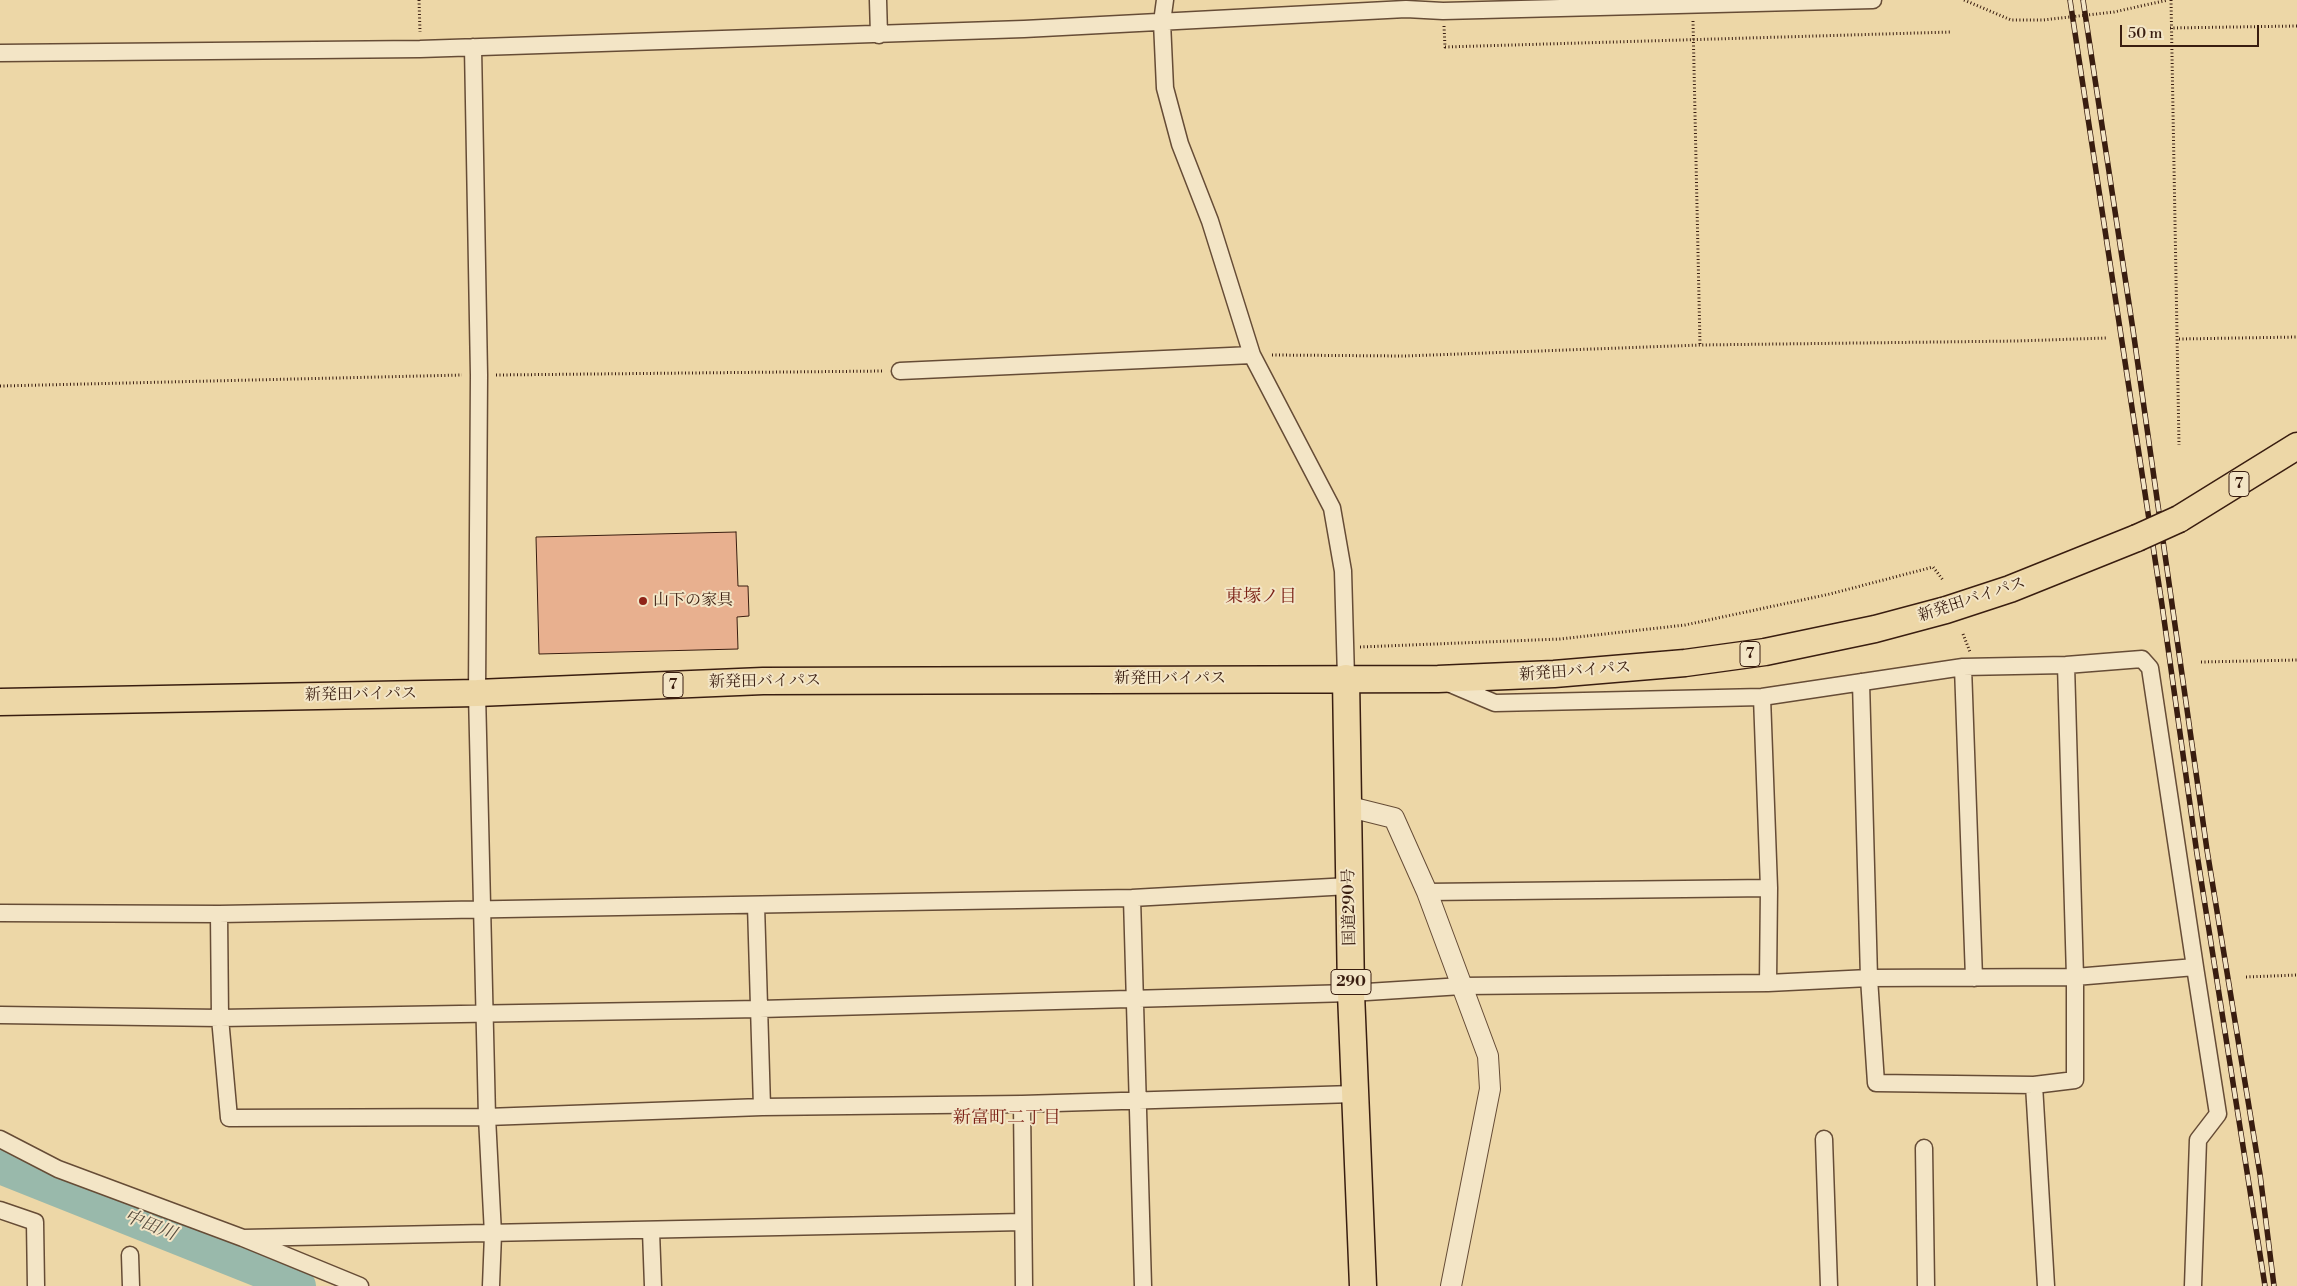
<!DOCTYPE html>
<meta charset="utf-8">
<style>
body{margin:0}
#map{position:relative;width:2297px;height:1286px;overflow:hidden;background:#edd7a7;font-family:"Libre Bodoni",serif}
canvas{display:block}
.scale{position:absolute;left:2120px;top:25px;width:139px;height:22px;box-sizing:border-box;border:2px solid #391d10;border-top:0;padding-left:6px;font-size:15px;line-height:18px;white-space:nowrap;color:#391d10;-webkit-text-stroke:4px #f3e5c6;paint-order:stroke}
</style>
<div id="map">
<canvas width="2297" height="1286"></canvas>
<div class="scale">50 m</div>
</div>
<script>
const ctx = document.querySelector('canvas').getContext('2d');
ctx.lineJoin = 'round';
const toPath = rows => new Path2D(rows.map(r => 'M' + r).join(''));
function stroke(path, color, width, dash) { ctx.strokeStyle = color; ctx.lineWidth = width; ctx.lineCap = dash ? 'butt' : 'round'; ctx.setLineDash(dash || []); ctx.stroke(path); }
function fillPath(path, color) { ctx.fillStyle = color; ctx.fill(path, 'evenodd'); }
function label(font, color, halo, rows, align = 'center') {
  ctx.font = font + ' "Libre Bodoni","Noto Serif JP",serif'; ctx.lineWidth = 4; ctx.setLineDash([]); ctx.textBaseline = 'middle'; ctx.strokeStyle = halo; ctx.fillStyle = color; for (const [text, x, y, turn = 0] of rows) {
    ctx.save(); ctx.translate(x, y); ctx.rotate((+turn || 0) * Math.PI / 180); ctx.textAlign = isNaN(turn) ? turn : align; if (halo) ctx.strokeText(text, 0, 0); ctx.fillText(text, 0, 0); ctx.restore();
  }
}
stroke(toPath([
 [0,1167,299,1286]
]), '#99b9ab', 34);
const building = toPath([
 [736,532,738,586,748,586,749,616,737,617,738,649,539,654,536,537,736,532]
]);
fillPath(building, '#e8b08f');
stroke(building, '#391d10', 1);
const minor = toPath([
 [878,0,879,35],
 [1165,0,1162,22,1165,88,1180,144,1210,221,1252,355,1332,508,1343,571,1346,678],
 [473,47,479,375,477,693,487,1117,493,1234,491,1286],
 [0,53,420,49,1024,29,1406,9,1443,11,1873,0],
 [900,371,1252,355],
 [1963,667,1974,978],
 [1861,682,1869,978,1876,1083,2034,1085,2075,1080,2075,977,2066,665],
 [1448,683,1495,703,1762,697,1963,667,2066,665,2142,659,2150,668,2195,967],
 [1762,697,1769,888,1768,983],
 [1427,892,1769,888],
 [1132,898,1143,1286],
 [756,905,762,1107],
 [0,913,219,914,1132,898,1349,886],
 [219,914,220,1018,229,1118,487,1117,762,1107,1022,1104,1354,1094],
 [0,1015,220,1018,760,1009,1351,993,1462,986,1768,983,1869,978,2075,977,2195,967,2218,1114,2198,1140,2193,1286],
 [2034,1085,2046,1286],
 [1022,1104,1024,1286],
 [0,1139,58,1169,243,1238,360,1286],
 [1824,1139,1829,1286],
 [1924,1148,1926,1286],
 [0,1210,35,1222,36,1286],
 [651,1231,653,1286],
 [243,1238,1023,1222],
 [130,1255,131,1286]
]);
const tertiary = toPath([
 [1350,807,1394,818,1427,892,1488,1056,1490,1089,1451,1286]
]);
const trunk = toPath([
 [2179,519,2297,446],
 [1346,678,1351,993,1363,1286],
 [0,702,477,693,763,681,1438,679,1554,674,1685,663,1765,652,1875,629,1946,610,2010,589,2137,538]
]);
stroke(minor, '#664c36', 19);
stroke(tertiary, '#664c36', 22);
stroke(trunk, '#391d10', 29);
stroke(toPath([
 [419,0,420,32],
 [1964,0,2011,20,2043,20,2114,12,2168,0],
 [2171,0,2179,445],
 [1693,21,1700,345],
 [1444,26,1445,47,1951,32],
 [2170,28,2297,26],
 [2179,339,2297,337],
 [1272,355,1405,356,1700,345,2017,341,2106,338],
 [496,375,884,371],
 [0,386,462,375],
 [1963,634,1970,652],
 [1360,647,1560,639,1685,625,1830,594,1933,567,1943,580],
 [2201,662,2297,660],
 [2246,977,2297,975]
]), '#391d10', 3, [1, 2.5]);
stroke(minor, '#f3e5c6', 16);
stroke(tertiary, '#f3e5c6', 20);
stroke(trunk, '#edd7a7', 26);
const rail = toPath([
 [2070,0,2162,605,2197,854,2265,1286],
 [2083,0,2133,330,2207,850,2260,1174,2274,1286]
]);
stroke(rail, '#391d10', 5.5);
stroke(rail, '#f3e5c6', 4, [11]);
const trunkBridge = toPath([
 [2137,538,2179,519]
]);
stroke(trunkBridge, '#391d10', 29, []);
stroke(trunkBridge, '#edd7a7', 26);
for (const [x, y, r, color] of [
 [643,601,5,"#8f2418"]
]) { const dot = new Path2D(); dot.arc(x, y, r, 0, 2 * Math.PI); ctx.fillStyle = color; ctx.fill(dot); stroke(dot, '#f3e5c6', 2); }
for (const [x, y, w] of [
 [2239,484,20],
 [1750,654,20],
 [673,685,20],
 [1351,982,40]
]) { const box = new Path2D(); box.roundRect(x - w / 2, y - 12.5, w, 25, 4); ctx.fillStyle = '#f3e5c6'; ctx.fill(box); stroke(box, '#391d10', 1); }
label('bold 15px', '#391d10', null, [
 ["7",2239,484],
 ["7",1750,654],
 ["7",673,685],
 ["290",1351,982]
]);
label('16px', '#391d10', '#f3e5c6', [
 ["新発田バイパス",1972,600,-18],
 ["新発田バイパス",1575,672,-4],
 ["新発田バイパス",1170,679],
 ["新発田バイパス",765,682,-1],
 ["新発田バイパス",361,695,-1],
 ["国道290号",1350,907,-91]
]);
label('16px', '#391d10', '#f3e5c6', [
 ["山下の家具",653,601]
], 'left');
label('18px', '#7a1f14', '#f3e5c6', [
 ["東塚ノ目",1261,598],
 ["新富町二丁目",1007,1119]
]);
label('italic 18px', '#564c3e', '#f3e5c6', [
 ["中田川",150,1226,22]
]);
</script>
